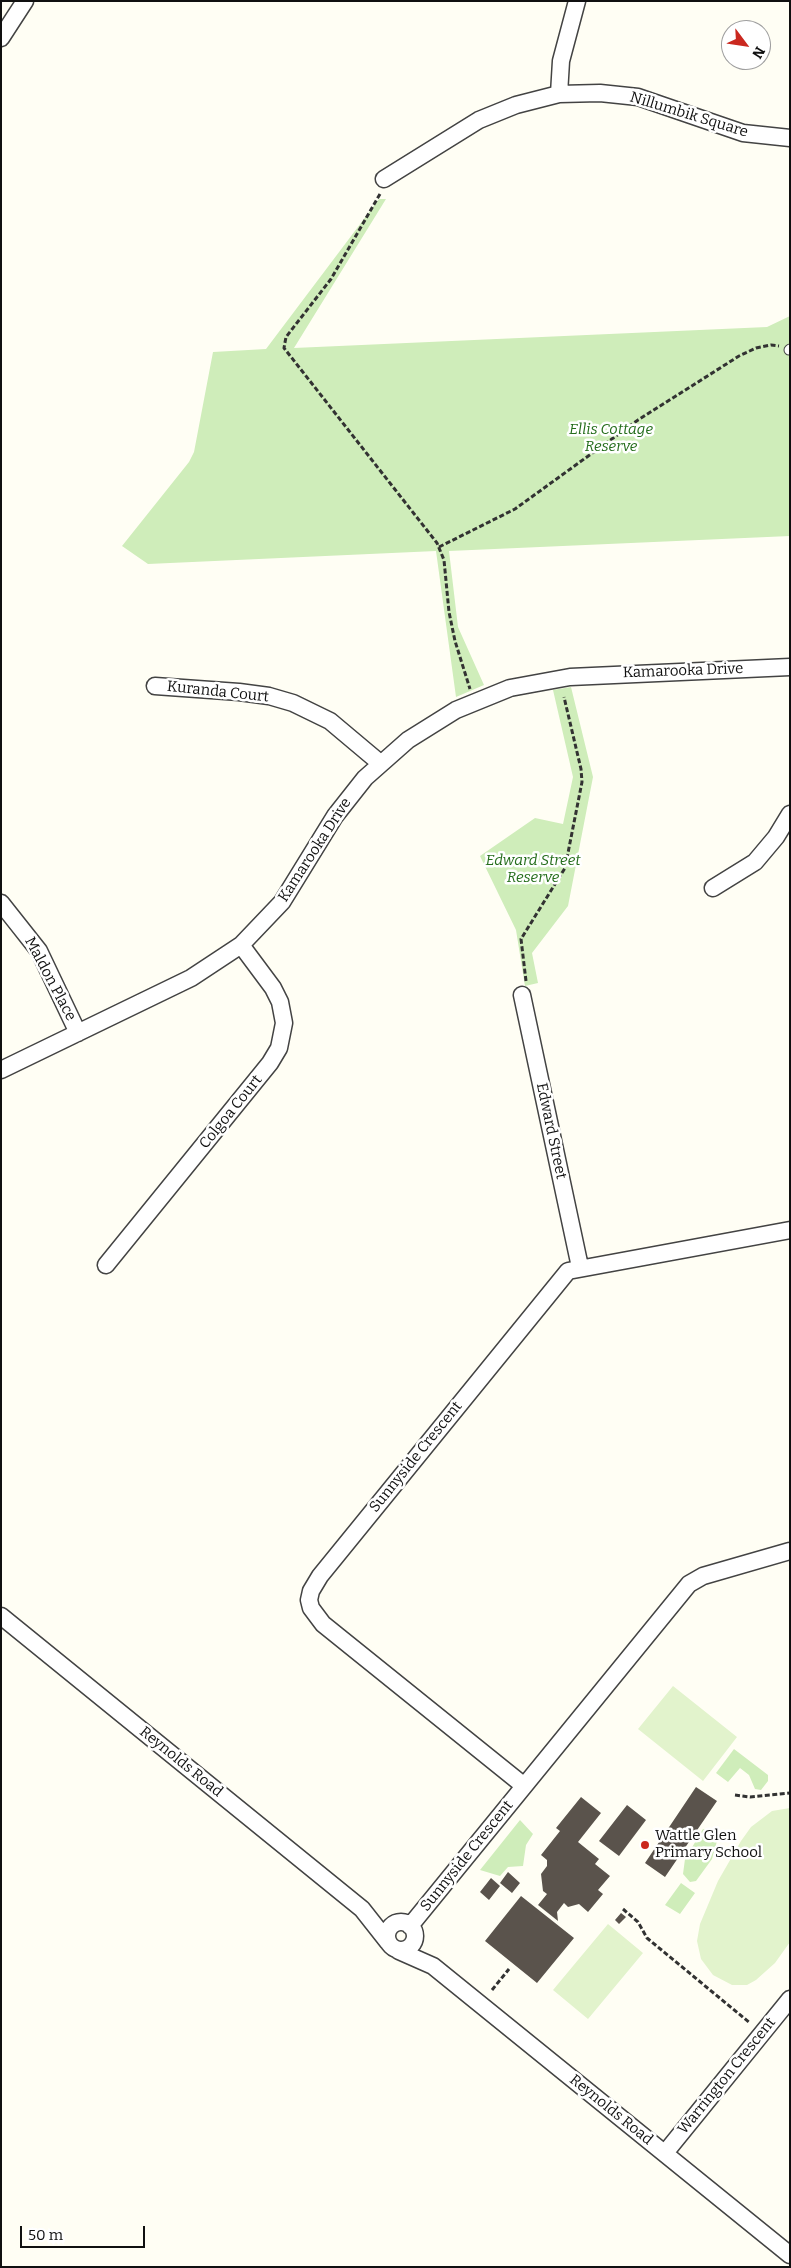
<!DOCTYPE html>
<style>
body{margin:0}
#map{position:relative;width:791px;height:2268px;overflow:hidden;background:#fffef4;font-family:Bitter,serif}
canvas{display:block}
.frame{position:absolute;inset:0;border:2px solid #101010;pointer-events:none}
.north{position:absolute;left:721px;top:20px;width:50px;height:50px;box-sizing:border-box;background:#fff;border:1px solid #9f9f9f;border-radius:50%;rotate:121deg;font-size:14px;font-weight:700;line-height:20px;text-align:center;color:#101010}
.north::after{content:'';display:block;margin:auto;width:18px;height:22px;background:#ca281f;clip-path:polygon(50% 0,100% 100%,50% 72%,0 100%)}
.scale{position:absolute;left:20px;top:2226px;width:125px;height:22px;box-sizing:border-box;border:2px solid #101010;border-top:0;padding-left:6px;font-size:15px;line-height:18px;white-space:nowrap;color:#101010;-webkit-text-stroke:4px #fff;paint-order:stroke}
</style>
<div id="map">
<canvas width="791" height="2268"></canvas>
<div class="frame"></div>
<div class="north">N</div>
<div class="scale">50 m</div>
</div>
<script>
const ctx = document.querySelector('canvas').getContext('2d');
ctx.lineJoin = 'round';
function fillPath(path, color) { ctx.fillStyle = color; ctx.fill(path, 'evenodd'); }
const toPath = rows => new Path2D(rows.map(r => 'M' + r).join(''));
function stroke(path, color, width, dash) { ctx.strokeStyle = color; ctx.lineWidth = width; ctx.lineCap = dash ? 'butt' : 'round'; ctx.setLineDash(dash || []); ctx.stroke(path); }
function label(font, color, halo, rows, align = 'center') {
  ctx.font = font + ' Bitter,serif'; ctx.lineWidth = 5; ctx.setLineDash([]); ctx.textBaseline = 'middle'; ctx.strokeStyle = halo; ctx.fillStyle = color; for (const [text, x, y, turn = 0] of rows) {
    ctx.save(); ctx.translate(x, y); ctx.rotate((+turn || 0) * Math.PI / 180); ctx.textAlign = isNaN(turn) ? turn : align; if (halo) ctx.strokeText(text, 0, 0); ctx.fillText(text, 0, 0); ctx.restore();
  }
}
fillPath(toPath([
 [379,199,386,199,294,348,767,327,790,316,790,536,449,551,458,627,484,685,456,697,436,551,148,564,122,546,189,462,194,452,213,352,266,349],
 [571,687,593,777,568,906,532,953,538,983,525,986,516,930,480,856,535,818,563,824,573,777,553,690],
 [734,1749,768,1775,768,1781,761,1790,755,1789,749,1775,740,1768,728,1782,716,1773],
 [520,1820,533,1834,526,1845,523,1866,508,1867,500,1876,480,1870],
 [703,1829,719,1834,712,1859,696,1881,690,1882,683,1874,685,1859],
 [681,1883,695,1893,680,1914,665,1905]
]), '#cfedba');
fillPath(toPath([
 [673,1686,737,1737,703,1781,638,1729],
 [790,1808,790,1942,775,1963,756,1980,747,1985,732,1985,713,1975,701,1959,697,1941,700,1924,718,1881,741,1841,751,1827,772,1811],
 [608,1924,643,1953,588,2019,553,1990]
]), '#e2f3cc');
fillPath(toPath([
 [696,1787,717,1801,665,1877,645,1863],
 [581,1797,601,1813,578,1842,599,1859,595,1864,610,1876,598,1890,603,1894,588,1912,579,1904,568,1907,564,1903,557,1912,558,1921,538,1905,547,1894,543,1891,541,1874,547,1866,547,1860,541,1855,560,1831,556,1828],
 [627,1805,646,1820,619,1856,599,1841],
 [508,1872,520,1883,512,1893,500,1883],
 [491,1878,500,1886,489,1900,480,1892],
 [521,1896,574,1938,537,1983,485,1941],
 [621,1913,626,1917,619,1924,615,1920]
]), '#5a534c');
const lane = toPath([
 [789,350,790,349]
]);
const street = toPath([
 [1,38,25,1],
 [559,94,561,61,577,1],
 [384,179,479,120,516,105,559,94,600,93,638,97,743,133,790,138],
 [155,686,239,692,269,696,293,703,330,721,380,763],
 [713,888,755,862,776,837,790,814],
 [1,903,39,951,78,1033],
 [522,995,580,1267],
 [1,1070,191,978,241,945,282,902,335,816,365,778,408,740,456,710,510,688,570,677,790,667],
 [106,1265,270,1063,279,1048,284,1023,280,1002,273,988,241,945],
 [1,1616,362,1909,388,1942],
 [523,1785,323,1624,311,1608,309,1600,311,1591,320,1576,568,1271,790,1230],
 '387 1936a14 14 0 1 1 28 0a14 14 0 1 1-28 0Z',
 [410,1926,689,1584,703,1576,790,1551],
 [399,1951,433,1966,790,2255],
 [665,2153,790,1999]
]);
stroke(lane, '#434343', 11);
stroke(street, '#434343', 19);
stroke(toPath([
 [380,194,331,279,286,337,284,348,437,543,444,560,449,612,455,641,470,689],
 [439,547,515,509,638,420,739,356,756,348,771,345,779,346],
 [526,981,521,939,565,868,582,782,581,769,564,697],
 [735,1795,750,1797,790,1793],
 [623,1909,638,1922,647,1938,750,2023],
 [492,1990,509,1969]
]), '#323232', 3, [5, 2.5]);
stroke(lane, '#fff', 9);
stroke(street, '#fff', 16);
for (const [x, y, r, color] of [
 [645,1845,5,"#ca281f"]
]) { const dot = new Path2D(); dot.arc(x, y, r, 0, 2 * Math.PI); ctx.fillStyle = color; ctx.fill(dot); stroke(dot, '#fff', 2); }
label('15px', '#101010', '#fff', [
 ["Nillumbik Square",689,115,17],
 ["Kamarooka Drive",683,671,-2],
 ["Kuranda Court",218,692,6],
 ["Kamarooka Drive",315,850,-57],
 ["Maldon Place",50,979,62],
 ["Colgoa Court",231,1112,-51],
 ["Edward Street",551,1131,78],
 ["Sunnyside Crescent",416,1457,-51],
 ["Reynolds Road",181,1762,39],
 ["Sunnyside Crescent",467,1856,-51],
 ["Warrington Crescent",727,2076,-51],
 ["Reynolds Road",611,2110,39]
]);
label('italic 15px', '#246d1b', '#fff', [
 ["Ellis Cottage",611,430],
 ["Reserve",611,447],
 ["Edward Street",533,861],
 ["Reserve",533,878]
]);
label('15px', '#101010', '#fff', [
 ["Wattle Glen",655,1836],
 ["Primary School",655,1853]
], 'left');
</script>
